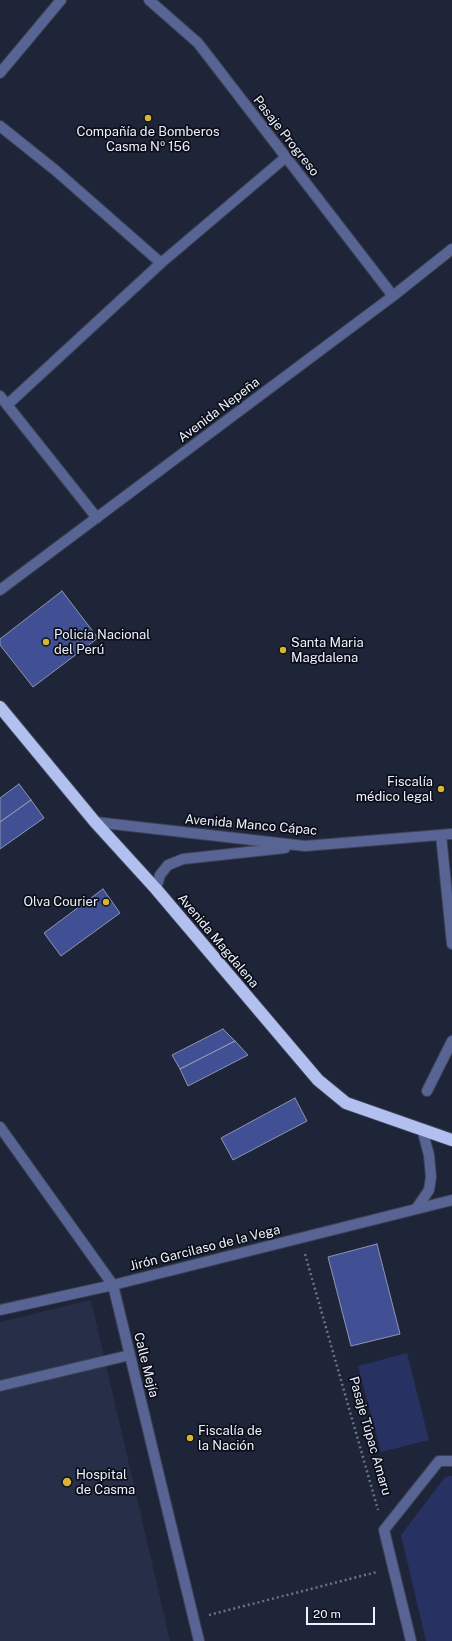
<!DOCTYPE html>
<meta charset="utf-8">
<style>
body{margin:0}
#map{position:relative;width:452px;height:1641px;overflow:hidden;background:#1f2539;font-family:"Public Sans",sans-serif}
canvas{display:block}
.scale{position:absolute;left:306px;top:1607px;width:69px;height:18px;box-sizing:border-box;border:2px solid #edf1ff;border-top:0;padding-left:5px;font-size:12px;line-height:14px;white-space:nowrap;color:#edf1ff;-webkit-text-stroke:3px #0c0f18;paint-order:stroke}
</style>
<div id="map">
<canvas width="452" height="1641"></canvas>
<div class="scale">20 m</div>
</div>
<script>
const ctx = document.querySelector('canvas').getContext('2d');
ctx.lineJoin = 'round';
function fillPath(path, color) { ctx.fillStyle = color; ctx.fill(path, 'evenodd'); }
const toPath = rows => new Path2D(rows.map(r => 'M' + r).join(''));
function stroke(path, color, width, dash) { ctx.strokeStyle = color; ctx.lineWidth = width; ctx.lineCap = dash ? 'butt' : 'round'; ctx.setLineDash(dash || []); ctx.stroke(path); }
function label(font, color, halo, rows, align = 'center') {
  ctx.font = font + ' "Public Sans",sans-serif'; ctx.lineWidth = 3.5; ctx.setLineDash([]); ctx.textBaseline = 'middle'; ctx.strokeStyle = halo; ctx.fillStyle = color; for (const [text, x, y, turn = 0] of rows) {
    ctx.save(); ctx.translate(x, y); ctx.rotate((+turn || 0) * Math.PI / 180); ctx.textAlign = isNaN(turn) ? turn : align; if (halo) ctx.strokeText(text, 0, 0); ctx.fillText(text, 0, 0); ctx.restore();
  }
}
fillPath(toPath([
 [91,1300,170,1641,0,1641,0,1322]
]), '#272e48');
fillPath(toPath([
 [407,1353,429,1440,381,1452,358,1366],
 [452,1476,452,1641,426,1641,401,1535,445,1477]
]), '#273162');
const building = toPath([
 [62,591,98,638,33,687,0,645,0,639,62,591],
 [19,784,31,800,0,822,0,798,19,784],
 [31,800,44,818,0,849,0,822,31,800],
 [103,889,120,913,61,956,44,933,103,889],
 [223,1029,235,1041,180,1069,172,1055,223,1029],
 [235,1041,248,1055,188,1086,180,1069,235,1041],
 [295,1098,307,1121,233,1160,221,1138,295,1098],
 [377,1244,400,1334,351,1346,328,1257,377,1244]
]);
fillPath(building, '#414f94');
stroke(building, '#8e95af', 1);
const minor = toPath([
 [149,0,198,43,393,296],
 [0,73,61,0],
 [0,126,55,170,161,263],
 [0,396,97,518],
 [7,405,161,263,286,157],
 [0,590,393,296,452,249],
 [95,822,305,846,452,834],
 [441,835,452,944],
 [156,889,160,875,168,865,183,859,285,848],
 [427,1091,452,1041],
 [0,1127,113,1285,199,1641],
 [416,1209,429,1190,431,1177,429,1155,422,1129],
 [0,1310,113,1285,452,1200],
 [0,1386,130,1355],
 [411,1641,384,1530,439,1461,452,1461]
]);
const highway = toPath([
 [0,707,95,822,156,889,318,1080,346,1103,452,1140]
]);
stroke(minor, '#3c4255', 12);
stroke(highway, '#3c4255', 14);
stroke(toPath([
 [305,1254,378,1510],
 [209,1615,377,1572]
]), '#6d7284', 2.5, [2, 3]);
stroke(minor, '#576494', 10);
stroke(highway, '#b2c0ef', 12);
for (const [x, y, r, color] of [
 [148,118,4,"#d8b434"],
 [46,642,4,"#d8b434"],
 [283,650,4,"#d8b434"],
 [441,789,4,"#d8b434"],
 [106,902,4,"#d8b434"],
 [190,1438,4,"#d8b434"],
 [67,1482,5,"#d8b434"]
]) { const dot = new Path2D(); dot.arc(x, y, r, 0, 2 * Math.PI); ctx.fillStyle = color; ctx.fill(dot); stroke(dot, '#0c0f18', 1.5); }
label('13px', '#edf1ff', '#0c0f18', [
 ["Compañía de Bomberos",148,132,"center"],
 ["Casma Nº 156",148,147,"center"],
 ["Policía Nacional",54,635],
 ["del Perú",54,650],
 ["Santa Maria",291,643],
 ["Magdalena",291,658],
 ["Fiscalía",433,782,"right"],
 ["médico legal",433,797,"right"],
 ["Olva Courier",98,902,"right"],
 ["Fiscalía de",198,1431],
 ["la Nación",198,1446],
 ["Hospital",76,1475],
 ["de Casma",76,1490]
], 'left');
label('13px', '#edf1ff', '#0c0f18', [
 ["Pasaje Progreso",286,136,52],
 ["Avenida Nepeña",219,410,-37],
 ["Avenida Manco Cápac",251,825,5],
 ["Avenida Magdalena",218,941,50],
 ["Jirón Garcilaso de la Vega",205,1248,-14],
 ["Calle Mejía",146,1365,76],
 ["Pasaje Túpac Amaru",370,1436,74]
]);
</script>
